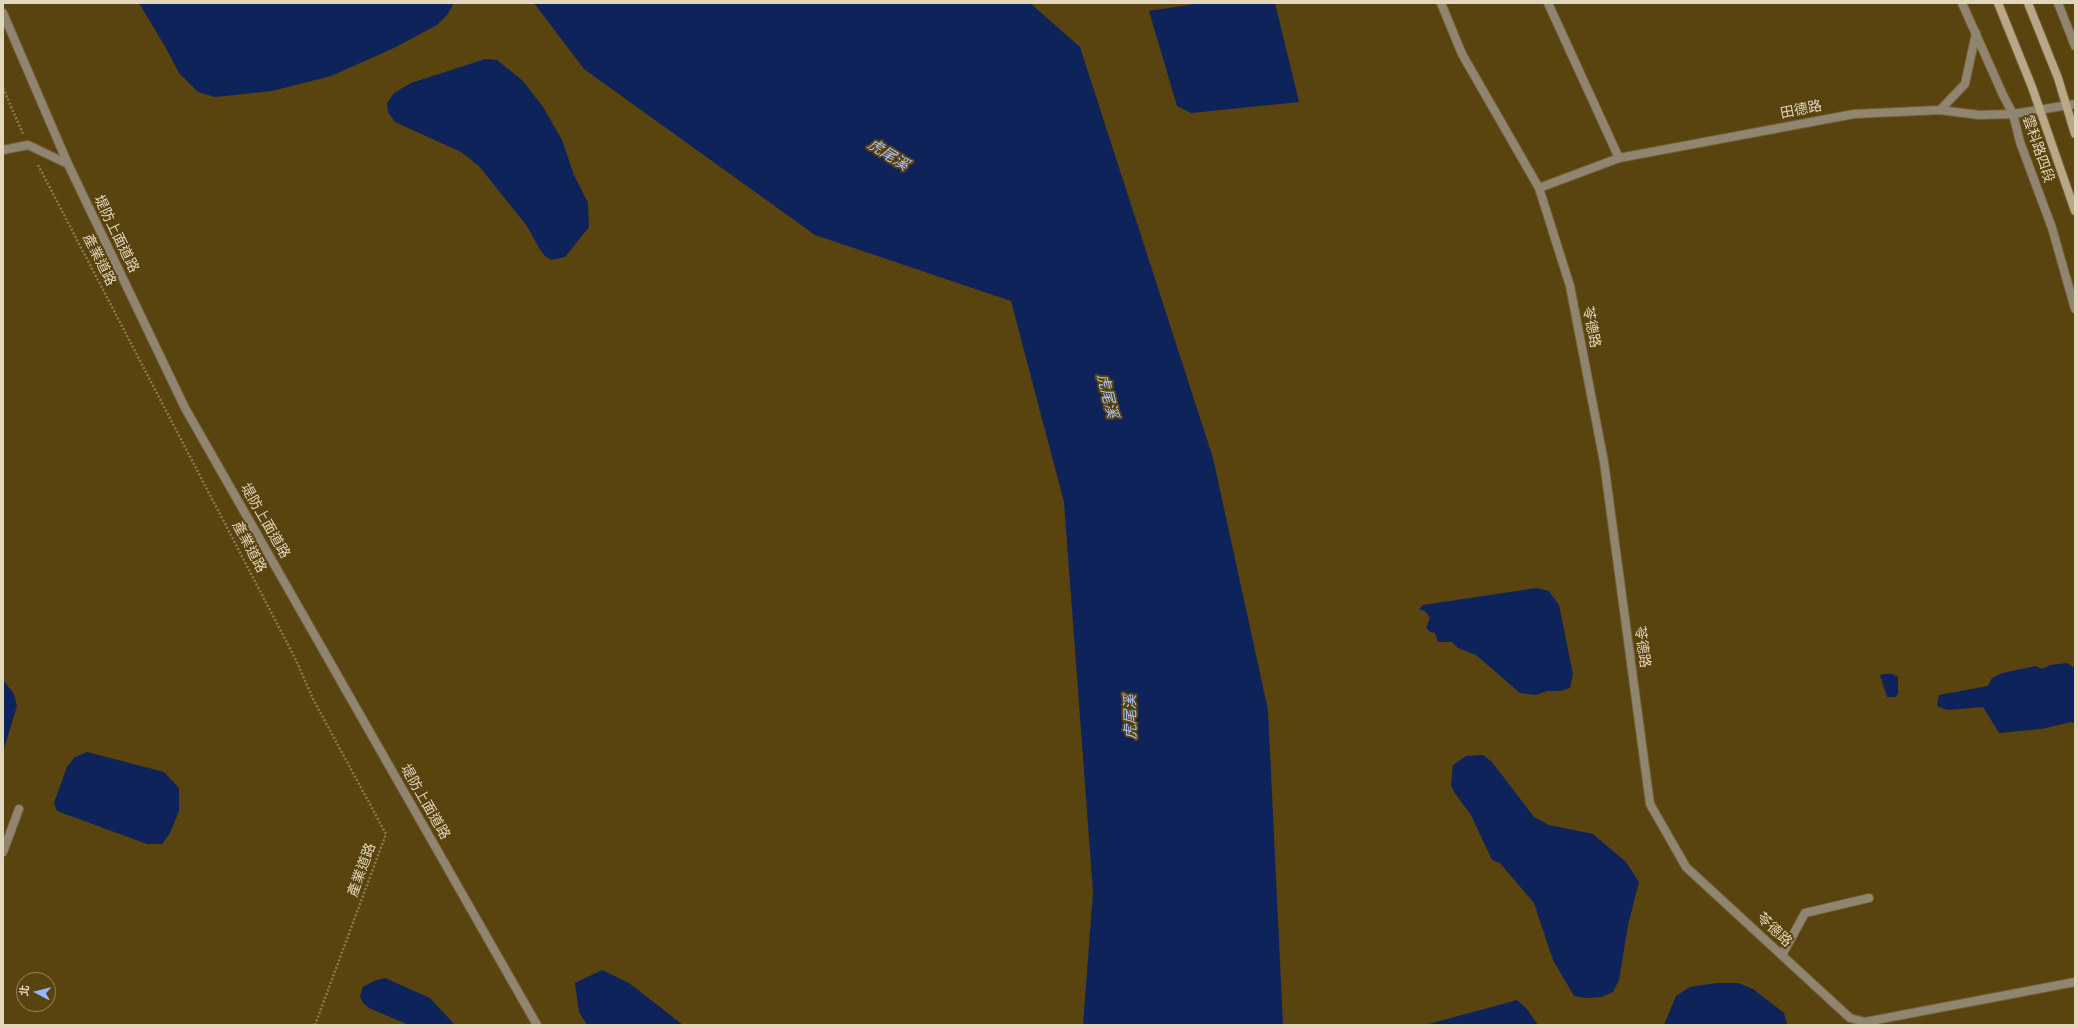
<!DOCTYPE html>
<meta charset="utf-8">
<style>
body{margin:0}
#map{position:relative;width:2078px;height:1028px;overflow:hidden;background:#59430f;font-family:"Zilla Slab","Noto Sans TC",serif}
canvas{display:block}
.frame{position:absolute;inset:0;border:4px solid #e2d6bd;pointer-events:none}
.north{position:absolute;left:16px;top:972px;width:40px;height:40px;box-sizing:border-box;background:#59430f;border:1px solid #907e55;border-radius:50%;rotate:277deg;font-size:11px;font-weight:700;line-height:16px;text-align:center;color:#e2d6bd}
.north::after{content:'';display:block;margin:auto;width:14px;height:18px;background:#95b6fd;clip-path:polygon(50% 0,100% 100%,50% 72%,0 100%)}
</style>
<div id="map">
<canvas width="2078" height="1028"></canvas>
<div class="frame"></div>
<div class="north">北</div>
</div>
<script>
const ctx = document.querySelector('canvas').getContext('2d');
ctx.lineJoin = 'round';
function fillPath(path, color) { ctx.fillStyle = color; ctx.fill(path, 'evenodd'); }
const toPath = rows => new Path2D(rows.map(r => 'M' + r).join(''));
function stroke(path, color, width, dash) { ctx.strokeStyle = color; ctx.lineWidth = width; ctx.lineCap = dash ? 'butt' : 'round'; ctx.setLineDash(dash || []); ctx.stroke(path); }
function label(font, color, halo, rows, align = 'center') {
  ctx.font = font + ' "Zilla Slab","Noto Sans TC",serif'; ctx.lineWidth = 4; ctx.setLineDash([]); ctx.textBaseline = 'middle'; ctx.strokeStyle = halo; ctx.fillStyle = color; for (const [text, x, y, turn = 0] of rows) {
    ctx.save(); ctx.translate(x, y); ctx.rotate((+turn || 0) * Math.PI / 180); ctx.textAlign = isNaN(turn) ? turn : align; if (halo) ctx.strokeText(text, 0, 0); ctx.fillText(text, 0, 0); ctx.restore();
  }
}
fillPath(toPath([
 [139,3,453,3,452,7,447,15,437,25,394,48,331,76,272,91,215,97,198,92,179,73,166,48],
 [534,3,1030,3,1080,47,1213,458,1268,710,1283,1025,1083,1025,1093,892,1064,502,1011,301,815,235,584,69],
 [1201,3,1275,3,1299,102,1191,113,1177,106,1149,11],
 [485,59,497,60,523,81,543,107,562,140,574,175,588,203,589,227,565,257,551,260,545,256,539,248,527,226,479,166,461,152,395,122,388,112,387,103,394,93,411,83],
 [1537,588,1549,591,1559,605,1573,674,1570,688,1560,691,1547,691,1536,695,1520,693,1476,655,1458,648,1452,642,1438,642,1435,633,1430,632,1426,628,1430,618,1426,612,1419,609,1423,605],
 [2067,663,2075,668,2075,724,2071,722,2041,729,1999,733,1983,707,1948,710,1939,707,1937,705,1939,695,1988,686,1992,678,2002,673,2036,666,2042,669,2050,665],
 [1884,674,1892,674,1898,677,1898,694,1895,697,1887,697,1880,675],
 [3,680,14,694,17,706,3,752],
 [87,752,164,772,179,788,179,811,170,833,162,844,147,844,57,811,54,803,67,767,75,757],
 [1483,755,1492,762,1534,817,1549,825,1593,834,1626,862,1639,882,1628,925,1619,980,1613,992,1602,997,1585,998,1574,996,1553,960,1534,903,1500,863,1492,860,1471,815,1454,792,1451,785,1453,765,1466,756],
 [602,970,629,983,683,1025,587,1025,579,1012,575,983],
 [385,978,430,998,455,1025,409,1025,369,1008,363,1003,360,996,363,987,374,981],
 [1717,983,1738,983,1753,989,1784,1013,1787,1025,1664,1025,1676,996,1690,987],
 [1517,1000,1526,1008,1538,1025,1425,1025]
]), '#0d235a');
const service = toPath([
 [1548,3,1619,158],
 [3,13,68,164,185,408,537,1025],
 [3,150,28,145,68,164],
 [3,852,19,809],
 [1782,955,1805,913,1869,898]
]);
const minor = toPath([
 [1962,3,2003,95,2013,114,2020,142,2052,228,2075,309],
 [2058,3,2075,46],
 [1940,110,1965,84,1976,33],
 [1539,188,1619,158,1854,114,1940,110,1979,115,2013,114,2075,104]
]);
const tertiary = toPath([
 [1441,3,1462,54,1539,188,1570,286,1604,462,1650,804,1686,867,1850,1018,1865,1022,2075,982]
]);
const secondary = toPath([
 [1998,3,2032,87,2075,211],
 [2028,3,2058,78,2075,134]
]);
stroke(service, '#746032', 10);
stroke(minor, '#746032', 10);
stroke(tertiary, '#746032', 10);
stroke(secondary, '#746032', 10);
stroke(toPath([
 [3,88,23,134],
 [38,165,296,660,313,699,386,834,315,1025]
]), '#8b794f', 2.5, [2, 2]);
stroke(service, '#908571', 8);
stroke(minor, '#908571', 8);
stroke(tertiary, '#908571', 8);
stroke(secondary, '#b9a887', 8);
label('14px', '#e2d6bd', '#59430f', [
 ["田德路",1801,110,-11],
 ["雲科路四段",2038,149,71],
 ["堤防上面道路",116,234,64],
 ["產業道路",99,260,63],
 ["苓德路",1591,327,79],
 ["堤防上面道路",265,521,60],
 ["產業道路",249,547,62],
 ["苓德路",1642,647,82],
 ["堤防上面道路",425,802,60],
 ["產業道路",362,870,-70],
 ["苓德路",1774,930,43]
]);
label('italic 15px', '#adc6fb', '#59430f', [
 ["虎尾溪",888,155,32],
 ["虎尾溪",1107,396,76],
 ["虎尾溪",1131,717,-91]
]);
</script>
